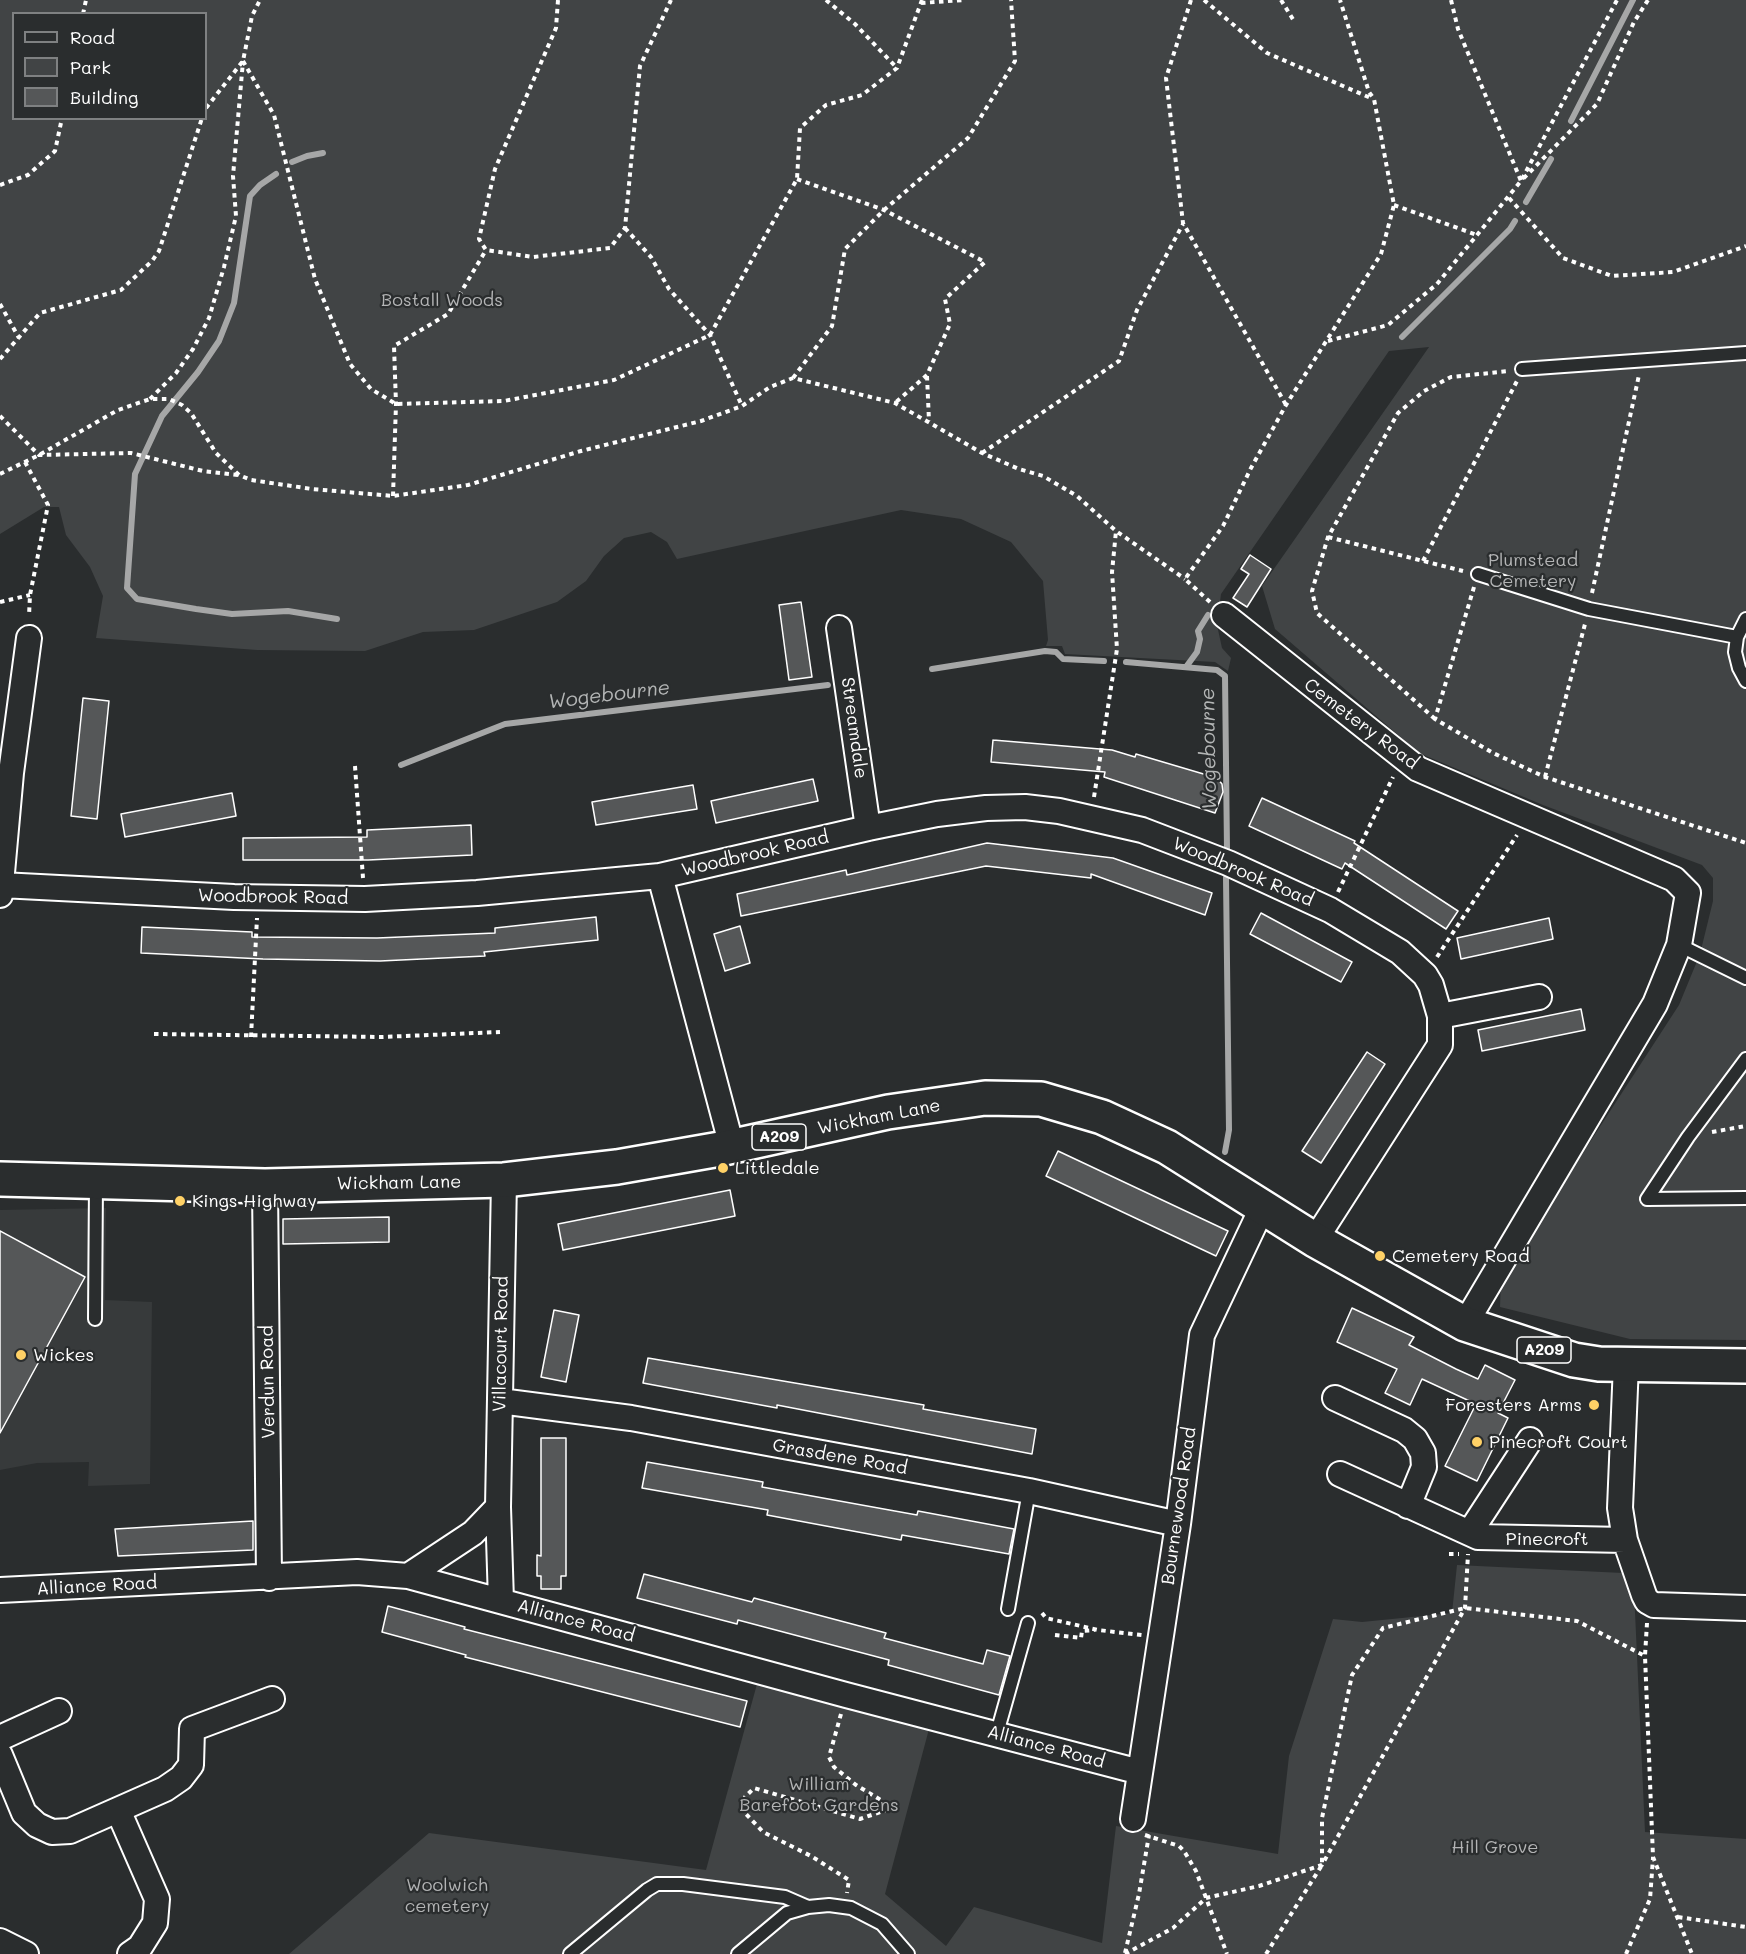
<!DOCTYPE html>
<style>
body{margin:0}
#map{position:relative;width:1746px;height:1954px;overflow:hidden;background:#2a2d2e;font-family:Mali,sans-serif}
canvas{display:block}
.legend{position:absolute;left:12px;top:12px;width:195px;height:108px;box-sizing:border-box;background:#2a2d2e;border:2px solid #7f8182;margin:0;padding:8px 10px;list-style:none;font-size:18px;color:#fff}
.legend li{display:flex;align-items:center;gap:12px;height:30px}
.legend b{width:30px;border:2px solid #7f8182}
</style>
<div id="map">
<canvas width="1746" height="1954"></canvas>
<ul class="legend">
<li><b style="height:8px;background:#2a2d2e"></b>Road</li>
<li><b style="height:16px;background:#414445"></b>Park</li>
<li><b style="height:16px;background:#555758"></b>Building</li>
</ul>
</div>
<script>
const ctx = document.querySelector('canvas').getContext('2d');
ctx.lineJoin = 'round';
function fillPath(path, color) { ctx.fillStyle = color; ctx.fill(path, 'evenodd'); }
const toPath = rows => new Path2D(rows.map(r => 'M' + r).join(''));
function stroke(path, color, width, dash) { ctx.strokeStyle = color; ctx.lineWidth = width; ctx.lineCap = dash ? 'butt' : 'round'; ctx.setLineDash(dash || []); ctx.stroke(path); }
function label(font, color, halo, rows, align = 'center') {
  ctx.font = font + ' Mali,sans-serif'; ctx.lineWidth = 4.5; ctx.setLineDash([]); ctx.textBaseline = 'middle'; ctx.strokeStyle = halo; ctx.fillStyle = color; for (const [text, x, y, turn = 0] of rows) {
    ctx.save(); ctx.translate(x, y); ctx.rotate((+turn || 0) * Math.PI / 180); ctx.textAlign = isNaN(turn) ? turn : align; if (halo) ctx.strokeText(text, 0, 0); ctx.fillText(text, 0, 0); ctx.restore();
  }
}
fillPath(toPath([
 [106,1208,105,1300,152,1302,150,1484,88,1486,89,1462,37,1463,0,1470,0,1210]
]), '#373a3b');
fillPath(toPath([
 [0,0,1746,0,1746,1340,1630,1339,1500,1307,1501,1279,1679,1005,1700,954,1713,901,1713,878,1702,865,1543,805,1419,753,1275,629,1262,586,1429,347,1389,351,1221,594,1217,625,1222,648,1231,658,1228,671,1215,662,1065,654,1062,646,1046,646,1048,640,1043,581,1011,542,961,519,901,510,677,559,667,542,651,532,624,538,604,556,586,581,557,602,474,630,423,632,365,651,257,650,96,638,103,596,90,567,66,535,59,507,44,507,0,534],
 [14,14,206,14,206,118,14,118],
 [1457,1565,1623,1573,1634,1590,1645,1832,1746,1839,1746,1954,289,1954,429,1833,706,1870,757,1684,929,1729,885,1894,946,1946,974,1907,1102,1943,1116,1826,1278,1854,1289,1756,1333,1619,1362,1622,1452,1613]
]), '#414445');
stroke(toPath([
 [1571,121,1633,0],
 [292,162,307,156,323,153],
 [276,174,260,185,250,196,234,303,219,341,198,372,162,416,135,474,127,588,137,599,196,609,232,614,288,611,337,619],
 [1526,202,1551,159],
 [1402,337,1510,229,1515,221],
 [1126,662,1217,670,1225,676,1227,850],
 [1186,667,1197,652,1200,639,1198,631,1208,615],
 [932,669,1045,651,1056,652,1063,659,1104,661],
 [401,765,505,724,828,685],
 [1225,1152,1229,1130,1226,878]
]), '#a6a7a7', 6);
const building = toPath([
 [1250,555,1271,569,1247,607,1233,598,1249,574,1241,569,1250,555],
 [801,602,812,677,789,680,779,605,801,602],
 [83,698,109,701,97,819,71,816,83,698],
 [993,740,1112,750,1135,757,1136,754,1217,778,1222,784,1223,792,1215,813,1104,777,1105,772,991,762,993,740],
 [813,779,818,801,716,823,711,801,813,779],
 [693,785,697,809,596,825,592,802,693,785],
 [232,793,236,816,125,837,121,814,232,793],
 [1262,798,1355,841,1354,843,1458,911,1446,929,1345,863,1342,869,1249,826,1262,798],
 [471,825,472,855,368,860,243,860,243,838,367,837,367,830,471,825],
 [987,843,1113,858,1212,893,1205,915,1091,874,1091,878,986,866,741,916,737,894,846,870,847,875,987,843],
 [1261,913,1352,962,1341,982,1250,934,1261,913],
 [596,917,598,940,484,952,485,956,380,961,263,959,141,953,142,927,252,932,252,937,377,938,495,933,495,928,596,917],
 [1549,918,1553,939,1461,959,1457,938,1549,918],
 [740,926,750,963,725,971,714,934,740,926],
 [1581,1009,1585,1030,1482,1051,1478,1030,1581,1009],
 [1367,1052,1385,1064,1321,1163,1302,1151,1367,1052],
 [1058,1151,1228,1231,1216,1256,1046,1176,1058,1151],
 [730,1190,735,1216,563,1250,558,1224,730,1190],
 [389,1217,389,1242,283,1244,283,1219,389,1217],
 [0,1231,85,1277,0,1433,0,1231],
 [1352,1308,1414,1337,1409,1345,1456,1369,1478,1379,1485,1365,1515,1380,1498,1413,1508,1418,1477,1481,1445,1466,1476,1404,1422,1379,1410,1405,1385,1393,1397,1369,1337,1342,1352,1308],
 [554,1310,579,1315,566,1382,541,1377,554,1310],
 [648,1358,924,1405,923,1409,1036,1429,1032,1454,777,1405,777,1408,643,1383,648,1358],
 [541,1438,566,1438,566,1576,561,1576,561,1589,541,1589,541,1576,537,1576,537,1555,541,1556,541,1438],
 [647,1462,763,1482,762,1487,917,1515,918,1511,1014,1529,1009,1554,902,1535,901,1540,767,1515,768,1510,642,1488,647,1462],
 [253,1521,253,1550,118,1556,115,1529,253,1521],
 [644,1574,752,1602,754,1598,886,1633,884,1638,983,1664,987,1650,1010,1656,999,1695,888,1665,889,1660,738,1620,737,1624,637,1598,644,1574],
 [388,1606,465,1627,464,1629,747,1701,740,1727,465,1657,466,1655,382,1632,388,1606]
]);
fillPath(building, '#555758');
stroke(building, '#fff', 1.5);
const service = toPath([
 [1522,369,1746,353],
 [1478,574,1589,609,1737,637],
 [1746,619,1737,637,1735,652,1739,668,1746,681],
 [1679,945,1746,978],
 [1746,1059,1688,1137,1647,1199,1746,1198],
 [95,1319,96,1183],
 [1008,1609,1029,1491],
 [997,1733,1028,1623],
 [570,1954,647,1890,657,1884,683,1884,785,1897,808,1907],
 [738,1954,787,1913,808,1907,829,1905,851,1908,882,1924,908,1954]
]);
const minor = toPath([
 [1224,615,1418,769,1674,879,1688,893,1679,945,1655,1004,1465,1324],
 [839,628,868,828],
 [660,876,732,1147],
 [1,885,234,897,365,899,477,893,660,876,868,828,937,814,986,808,1025,807,1059,811,1142,830,1228,863,1330,910,1400,952,1425,975,1431,985,1440,1016,1440,1045,1315,1240],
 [0,895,11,773,29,638],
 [1440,1016,1539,997],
 [265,1186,269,1578],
 [1626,1364,1620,1508,1625,1540,1644,1595,1647,1601,1654,1605,1746,1608],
 [1335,1398,1404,1430,1415,1439,1423,1453,1424,1467,1408,1506],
 [500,1401,631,1418,1029,1491,1178,1524],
 [1340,1474,1478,1537,1625,1540],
 [498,1507,501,1601],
 [1470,1532,1530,1440],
 [408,1576,473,1533,498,1507,504,1180],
 [0,1590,357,1572,408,1576,846,1695,1140,1772],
 [0,1738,59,1711],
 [0,1755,24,1813,37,1825,52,1832,70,1831,165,1789,181,1778,191,1765,192,1729,272,1699],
 [118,1810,157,1899,155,1923,140,1947,130,1954],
 [1133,1819,1178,1524,1202,1335,1263,1206],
 [0,1941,26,1954]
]);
const primary = toPath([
 [0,1179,265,1186,504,1180,617,1167,720,1149,888,1112,985,1098,1041,1099,1102,1117,1167,1147,1315,1240,1465,1324,1574,1360,1599,1364,1746,1366]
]);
stroke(service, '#fff', 16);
stroke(minor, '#fff', 28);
stroke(primary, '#fff', 38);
stroke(toPath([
 [558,0,556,28,495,169,479,239,486,250,533,257,610,248,625,228,640,66,671,0],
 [826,0,855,24,897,68],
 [1191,0,1166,78,1183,223,1286,405],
 [1204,0,1267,53,1373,99],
 [1281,0,1294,21],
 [1451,0,1458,29,1521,181,1597,104,1634,22,1648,0],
 [921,3,964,0],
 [83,14,86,0],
 [243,61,274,115,315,279,350,364,371,389,396,404,504,401,614,380,710,335,797,179,800,128,826,105,862,95,897,68,922,0],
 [206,108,243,61,252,16,260,0],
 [797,179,884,210,985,262,945,299,950,324,927,375,895,403],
 [0,185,28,175,55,151,62,118],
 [1509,198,1563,258,1612,276,1673,272,1746,246],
 [1394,205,1477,235],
 [625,228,651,257,669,289,710,335,742,406],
 [0,304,19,338],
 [1328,341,1388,325,1437,284,1521,181,1617,0],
 [0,359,40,313,121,290,152,261,159,251,202,118],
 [927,376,929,421],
 [793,378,832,326,845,249,884,210,968,138,1015,61,1011,0],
 [150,399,176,373,193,349,209,318,224,267,236,216,233,176,243,61],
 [0,416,39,455,131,453,203,471,238,475],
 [982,453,1119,361,1137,310,1183,224],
 [25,462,48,505,30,595,29,616],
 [0,474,39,455,118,410,150,399,169,399,182,405,191,413,216,453,239,475,251,480,312,489,393,496,468,485,581,451,701,421,742,406,770,387,793,378,895,403,982,453,1019,469,1043,476,1077,496,1116,531,1185,579],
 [393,496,396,404,394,346,448,314,486,250],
 [1328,537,1463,571],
 [1423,561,1517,381],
 [1474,587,1435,719,1493,753,1545,777,1746,843],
 [1592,593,1639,375],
 [0,602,30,595],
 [1210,602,1185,579,1223,526,1251,468,1286,405,1381,254,1394,205,1374,99,1369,92,1340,0],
 [1435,719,1317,613,1312,591,1328,537,1398,413,1424,391,1451,377,1509,371],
 [355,766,363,878],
 [1545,777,1585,624],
 [1094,797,1117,649,1112,572,1116,531],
 [1338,892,1393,777],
 [1437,957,1517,835],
 [154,1034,381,1037,500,1032],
 [251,1037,257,918],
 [1712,1132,1746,1126],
 [1449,1554,1459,1554],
 [1042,1613,1046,1618,1098,1630,1142,1635],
 [1647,1623,1645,1656,1653,1857,1692,1954],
 [1055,1635,1081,1638,1082,1631,1095,1630],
 [841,1714,829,1757,834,1767,856,1785,884,1802,889,1809,860,1819,754,1788,745,1797,746,1814,763,1832,811,1856,849,1880,847,1893],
 [1145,1835,1179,1846,1184,1851,1196,1871,1227,1954],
 [1678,1917,1746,1927],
 [1125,1953,1139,1894,1149,1835],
 [1125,1954,1173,1928,1206,1898,1259,1886,1322,1865,1465,1608,1468,1554],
 [1266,1954,1322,1865,1322,1818,1352,1675,1383,1628,1465,1608,1577,1621,1645,1656],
 [1626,1954,1650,1899,1653,1858]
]), '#fff', 4, [4.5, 4.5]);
stroke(service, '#2a2d2e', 12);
stroke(minor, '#2a2d2e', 24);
stroke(primary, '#2a2d2e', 33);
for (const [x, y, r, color] of [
 [723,1168,6,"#ffd166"],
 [180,1201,6,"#ffd166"],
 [1380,1256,6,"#ffd166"],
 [21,1355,6,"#ffd166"],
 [1594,1405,6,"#ffd166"],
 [1477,1442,6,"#ffd166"]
]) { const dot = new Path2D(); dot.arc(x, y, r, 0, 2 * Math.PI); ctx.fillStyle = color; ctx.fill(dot); stroke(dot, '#2a2d2e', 2); }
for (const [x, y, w] of [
 [779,1137,54],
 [1544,1350,54]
]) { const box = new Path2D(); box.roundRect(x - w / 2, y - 13, w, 26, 4.5); ctx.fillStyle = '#2a2d2e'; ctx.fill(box); stroke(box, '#fff', 1.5); }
label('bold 16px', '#fff', null, [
 ["A209",779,1137],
 ["A209",1544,1350]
]);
label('18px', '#b3b4b5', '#2a2d2e', [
 ["Bostall Woods",442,300],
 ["Plumstead",1533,560],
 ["Cemetery",1533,581],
 ["William",819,1784],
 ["Barefoot Gardens",819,1805],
 ["Hill Grove",1495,1847],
 ["Woolwich",447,1885],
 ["cemetery",447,1906]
]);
label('18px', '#fff', '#2a2d2e', [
 ["Cemetery Road",1361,724,37],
 ["Streamdale",854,728,82],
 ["Woodbrook Road",755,854,-13],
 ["Woodbrook Road",1243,872,23],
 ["Woodbrook Road",273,897,1],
 ["Wickham Lane",879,1117,-11],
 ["Wickham Lane",399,1183,-1],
 ["Villacourt Road",501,1344,-89],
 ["Verdun Road",268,1382,-91],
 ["Grasdene Road",840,1457,10],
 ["Bournewood Road",1179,1506,-82],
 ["Pinecroft",1547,1539],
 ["Alliance Road",97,1586,-3],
 ["Alliance Road",576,1621,15],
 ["Alliance Road",1046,1747,15]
]);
label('18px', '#fff', '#2a2d2e', [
 ["Littledale",735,1168],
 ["Kings Highway",192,1201],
 ["Cemetery Road",1392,1256],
 ["Wickes",33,1355],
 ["Foresters Arms",1582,1405,"right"],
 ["Pinecroft Court",1489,1442]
], 'left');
label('italic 20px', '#b4b6b6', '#2a2d2e', [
 ["Wogebourne",609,695,-7],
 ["Wogebourne",1209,749,-91]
]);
</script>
